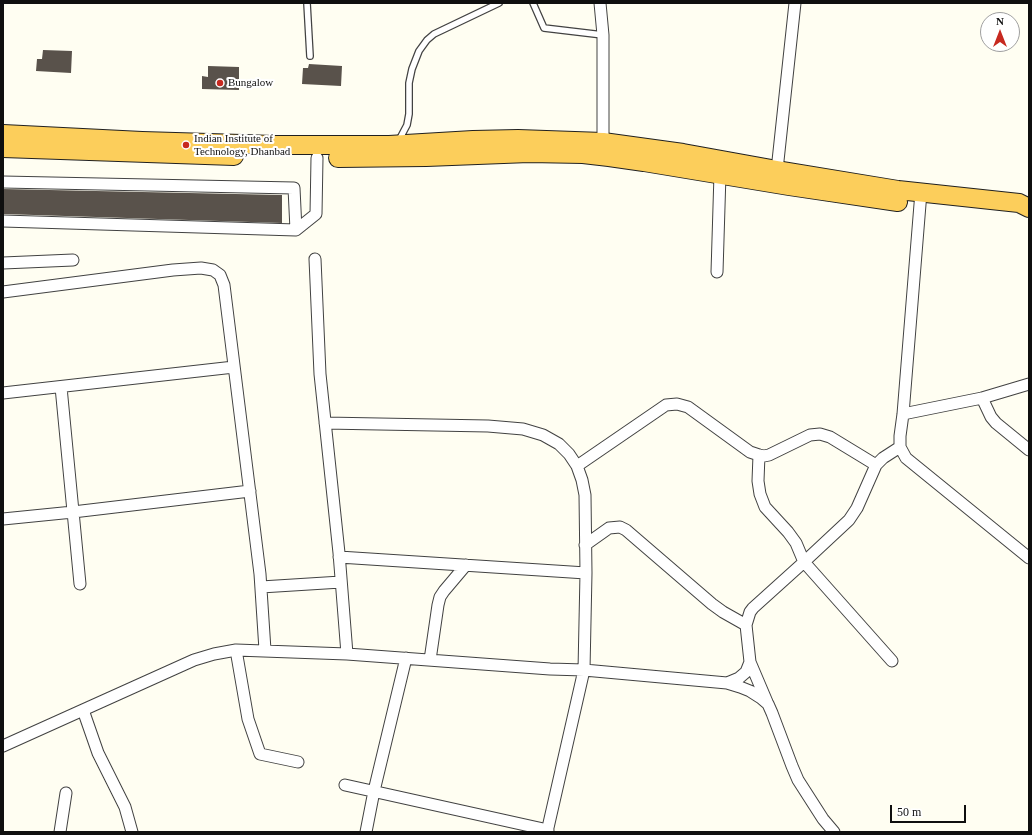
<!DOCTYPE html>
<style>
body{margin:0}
#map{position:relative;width:1032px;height:835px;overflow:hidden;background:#fffef2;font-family:"Times New Roman",serif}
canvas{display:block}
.frame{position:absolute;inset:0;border:4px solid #0f0f0f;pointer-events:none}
.north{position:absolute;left:980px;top:12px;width:40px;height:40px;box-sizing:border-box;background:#fff;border:1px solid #9f9f9f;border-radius:50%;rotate:0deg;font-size:11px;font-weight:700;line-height:16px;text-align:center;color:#0f0f0f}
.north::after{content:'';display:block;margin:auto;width:14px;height:18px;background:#c72920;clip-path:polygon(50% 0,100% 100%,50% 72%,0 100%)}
.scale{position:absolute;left:890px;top:805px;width:76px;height:18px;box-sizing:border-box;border:2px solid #0f0f0f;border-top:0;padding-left:5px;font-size:12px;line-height:14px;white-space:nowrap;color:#0f0f0f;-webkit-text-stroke:3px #fff;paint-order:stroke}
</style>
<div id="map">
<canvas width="1032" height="835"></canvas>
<div class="frame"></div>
<div class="north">N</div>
<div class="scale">50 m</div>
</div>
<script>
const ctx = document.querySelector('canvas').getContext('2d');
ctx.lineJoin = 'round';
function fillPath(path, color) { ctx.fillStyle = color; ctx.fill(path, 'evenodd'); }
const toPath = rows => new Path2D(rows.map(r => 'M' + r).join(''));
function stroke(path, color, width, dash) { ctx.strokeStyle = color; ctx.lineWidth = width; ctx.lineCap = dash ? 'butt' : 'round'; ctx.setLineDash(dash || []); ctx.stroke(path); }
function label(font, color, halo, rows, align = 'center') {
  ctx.font = font + ' "Times New Roman",serif'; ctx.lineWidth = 4; ctx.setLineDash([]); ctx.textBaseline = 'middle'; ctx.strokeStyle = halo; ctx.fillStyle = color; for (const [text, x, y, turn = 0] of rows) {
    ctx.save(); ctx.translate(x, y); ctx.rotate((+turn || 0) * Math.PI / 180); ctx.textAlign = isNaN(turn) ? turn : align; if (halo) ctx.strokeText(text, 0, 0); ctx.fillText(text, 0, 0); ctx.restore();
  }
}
fillPath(toPath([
 [43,50,72,51,71,73,36,71,37,59,42,59],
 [309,64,342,66,341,86,302,84,303,68,308,68],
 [208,66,239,67,239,90,202,89,202,76,208,77],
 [3,189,282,195,282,223,3,214]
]), '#59524b');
const service = toPath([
 [307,3,310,56],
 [533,3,544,28,603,35],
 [398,142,407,125,409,114,409,83,412,69,419,51,427,40,434,34,499,3]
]);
const minor = toPath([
 [600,3,603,35,603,142],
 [777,170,795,3],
 [3,182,294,188,296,230,3,221],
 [921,192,903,414,900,436,900,447,906,458,1029,558],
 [296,230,316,214,317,158],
 [315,259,320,374,339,553,347,654],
 [3,263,73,260],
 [717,272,720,174],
 [3,292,173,270,201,268,213,270,220,275,224,285,260,574,265,650],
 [61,387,80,584],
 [3,393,234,367],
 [982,398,991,417,996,423,1029,450],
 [903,414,982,398,1029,384],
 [325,423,488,426,523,429,543,435,559,444,569,454,577,466,582,480,585,495,586,573,584,670,547,832],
 [759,455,758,481,760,494,765,507,788,532,796,543,804,562,892,661],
 [577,466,666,405,677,404,688,407,750,452,759,455,764,456,769,455,810,435,820,434,830,437,876,465],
 [3,519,73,512,250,491],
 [585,545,609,528,620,527,626,530,712,604,723,612,746,625],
 [339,557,586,573],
 [261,587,341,582],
 [236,650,248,719,260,754,298,762],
 [430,660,438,605,440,597,444,591,466,565],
 [750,662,767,702],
 [727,683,739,678,746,672,750,662,746,625,750,612,753,608,804,562,849,520,857,508,876,465,883,458,900,447],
 [83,710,98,753,125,807,132,832],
 [3,746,194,660,214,654,236,650,347,654,550,669,584,670,727,683,740,687,750,691,761,698,768,704,772,713,792,766,798,780,823,819,834,832],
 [345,785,548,830],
 [60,832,66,793],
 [366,832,374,791,406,658]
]);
const trunk = toPath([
 [3,134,142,141,275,145,389,145,473,140,518,139,603,142,683,153,777,170,898,190,1019,203,1029,208],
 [3,148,234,156],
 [338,158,426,157,529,153,583,154,609,157,644,162,789,186,898,202]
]);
stroke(service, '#424242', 8);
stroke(minor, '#424242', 13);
stroke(trunk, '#202020', 20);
stroke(service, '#fff', 5.5);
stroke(minor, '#fff', 11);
stroke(trunk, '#fcce5b', 18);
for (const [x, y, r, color] of [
 [220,83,4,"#c72920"],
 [186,145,4,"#c72920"]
]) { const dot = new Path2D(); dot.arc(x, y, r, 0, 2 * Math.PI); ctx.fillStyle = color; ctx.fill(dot); stroke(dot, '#fff', 1.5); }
label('11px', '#0f0f0f', '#fff', [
 ["Bungalow",228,83],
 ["Indian Institute of",194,139],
 ["Technology, Dhanbad",194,152]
], 'left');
</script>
